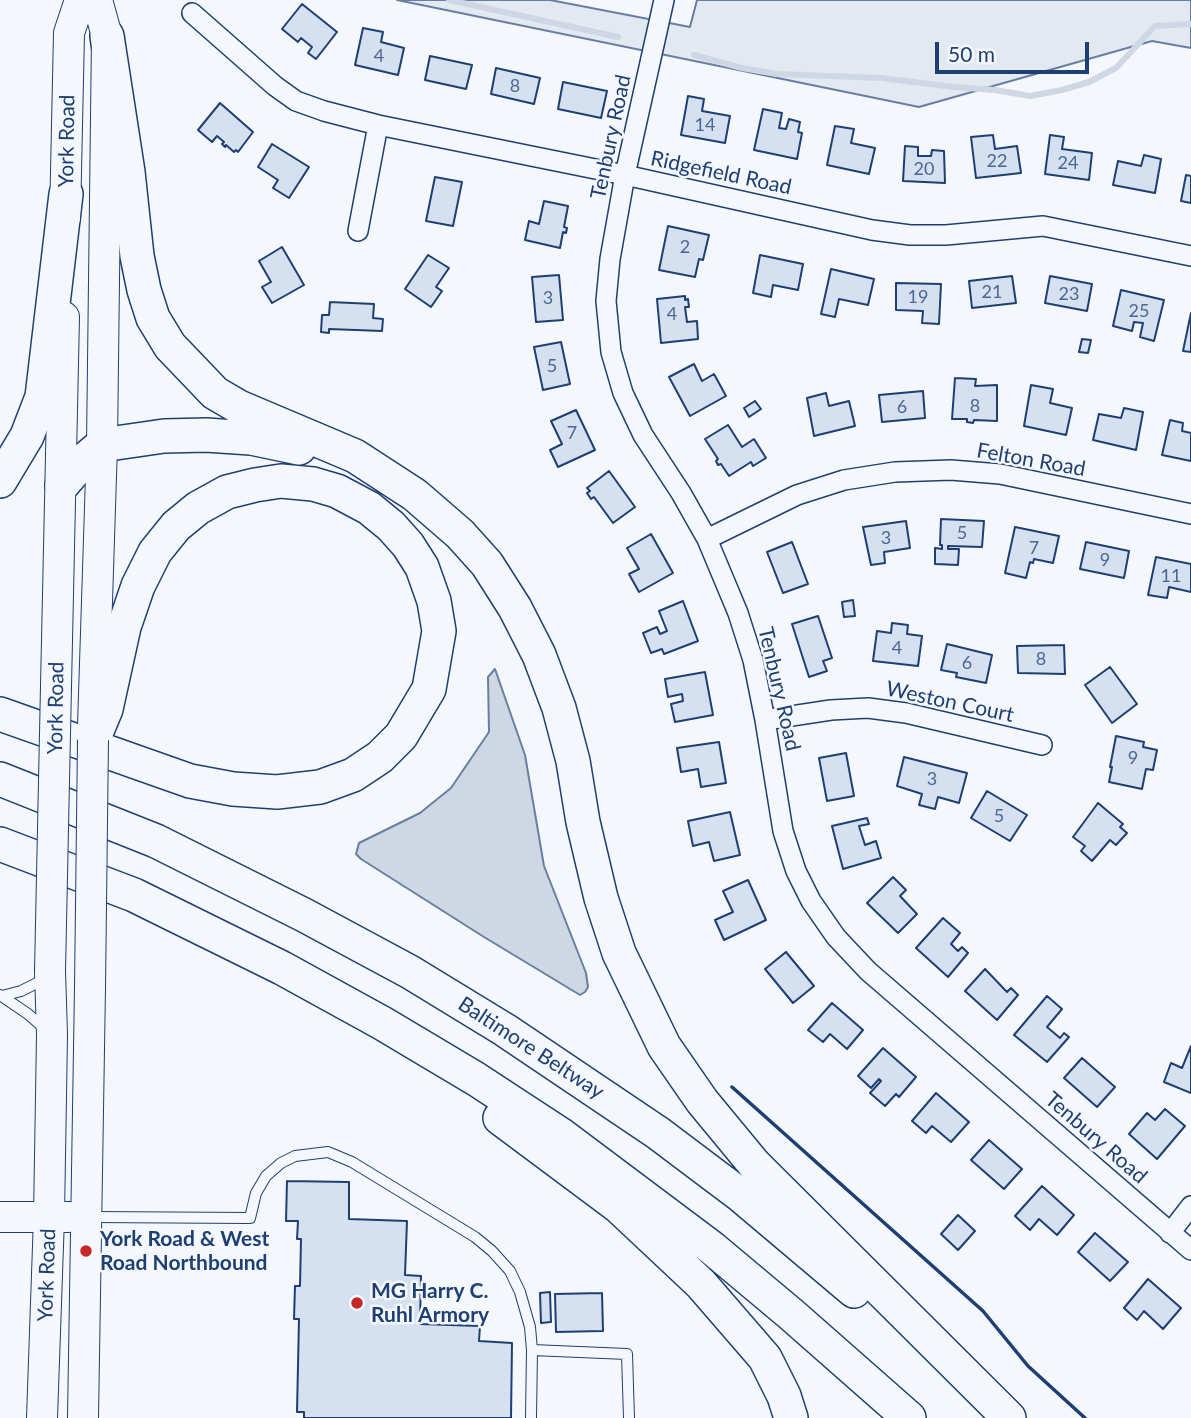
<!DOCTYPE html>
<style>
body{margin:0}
#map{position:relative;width:1191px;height:1418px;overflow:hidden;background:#f4f7fb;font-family:Lato,sans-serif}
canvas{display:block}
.scale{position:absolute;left:935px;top:42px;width:154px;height:32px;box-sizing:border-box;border:4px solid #1d3f73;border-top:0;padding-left:9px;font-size:21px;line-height:24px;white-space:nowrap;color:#1d3f73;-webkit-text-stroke:5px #f4f7fb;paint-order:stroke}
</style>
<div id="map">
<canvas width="1191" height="1418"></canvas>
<div class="scale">50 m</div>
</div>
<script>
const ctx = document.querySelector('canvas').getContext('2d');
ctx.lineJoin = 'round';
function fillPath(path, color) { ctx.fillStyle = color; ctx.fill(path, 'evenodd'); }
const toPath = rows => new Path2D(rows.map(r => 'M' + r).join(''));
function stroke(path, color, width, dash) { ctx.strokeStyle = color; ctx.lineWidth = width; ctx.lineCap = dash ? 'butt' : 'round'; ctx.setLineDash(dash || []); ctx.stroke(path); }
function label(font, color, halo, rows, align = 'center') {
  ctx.font = font + ' Lato,sans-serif'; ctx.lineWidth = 5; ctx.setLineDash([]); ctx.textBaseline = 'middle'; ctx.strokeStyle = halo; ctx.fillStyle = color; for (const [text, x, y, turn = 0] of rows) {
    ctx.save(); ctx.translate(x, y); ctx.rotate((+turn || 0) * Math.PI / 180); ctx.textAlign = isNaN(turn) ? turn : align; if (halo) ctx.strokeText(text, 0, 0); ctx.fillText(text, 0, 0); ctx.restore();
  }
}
const green = toPath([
 [397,0,550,0,690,27,697,0,1191,0,1191,48,1152,41,919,107,397,0]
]);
fillPath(green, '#e3e9f0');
stroke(green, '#687fa3', 2);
const water = toPath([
 [495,669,525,755,544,866,586,973,588,987,585,992,580,995,484,937,361,859,356,854,359,843,420,813,451,788,489,732,488,677,495,669]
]);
fillPath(water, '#cfd7e4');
stroke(water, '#687fa3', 2);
stroke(toPath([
 [449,0,618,37],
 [694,55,742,68,777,74,881,78,954,87,995,90,1030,96,1062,90,1089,82,1116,68,1155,26,1191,24]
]), '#cfd7e4', 6);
const building = toPath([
 [302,4,337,32,316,59,308,53,312,47,301,38,298,42,282,29,302,4],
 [363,28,383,32,381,42,404,48,398,75,355,65,363,28],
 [430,56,472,65,466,89,425,80,430,56],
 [496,68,540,78,534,104,491,94,496,68],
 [563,82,607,91,601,118,558,109,563,82],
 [688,96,704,99,702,111,730,116,725,143,681,135,688,96],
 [220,103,253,132,238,152,236,150,234,152,226,145,225,147,222,144,224,142,217,136,212,142,198,130,220,103],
 [763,109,782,113,779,128,786,129,789,119,800,122,798,132,802,133,797,159,754,150,763,109],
 [835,126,854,129,851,143,875,148,869,174,827,165,835,126],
 [993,135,995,149,1017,146,1021,173,976,178,971,137,993,135],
 [1050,135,1064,137,1062,149,1092,153,1089,180,1045,174,1050,135],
 [272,144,309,167,289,198,273,188,278,180,258,167,272,144],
 [905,146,918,147,918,156,931,156,932,150,944,151,945,183,903,181,905,146],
 [1144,155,1161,159,1155,193,1113,185,1118,161,1141,166,1144,155],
 [1186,175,1191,176,1191,203,1181,201,1186,175],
 [435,177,462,182,453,226,426,221,435,177],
 [544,201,568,206,564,227,567,228,566,233,563,232,560,248,525,240,529,221,539,224,544,201],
 [668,226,709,235,703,260,699,259,695,277,659,270,668,226],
 [282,247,304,285,272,303,262,287,271,282,259,261,282,247],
 [428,255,449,268,436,287,442,291,431,307,405,289,428,255],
 [760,255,803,264,798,290,773,285,771,297,753,293,760,255],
 [831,269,874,279,868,305,839,299,835,317,821,314,831,269],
 [559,275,563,320,536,322,532,277,559,275],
 [1012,276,1016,303,972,308,969,281,1012,276],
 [1050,276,1092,284,1087,311,1045,303,1050,276],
 [896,283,941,284,939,324,922,323,923,311,896,310,896,283],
 [1121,290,1164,300,1154,341,1140,337,1143,323,1134,322,1132,331,1113,326,1121,290],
 [685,296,685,300,688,299,689,307,685,307,687,322,697,321,698,339,661,343,657,299,685,296],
 [330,302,374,304,373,318,383,319,382,331,329,329,329,333,321,332,322,315,329,315,330,302],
 [1191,313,1191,352,1183,351,1191,313],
 [1082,339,1091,340,1088,353,1079,352,1082,339],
 [561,342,570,384,543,390,534,347,561,342],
 [694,364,702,381,714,374,726,396,690,416,669,377,694,364],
 [955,378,976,379,975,386,997,385,997,421,974,420,973,423,967,422,967,419,952,419,955,378],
 [1031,385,1053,389,1050,403,1072,408,1066,435,1024,426,1031,385],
 [923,391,925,418,882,422,879,395,923,391],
 [826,393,829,406,849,401,855,426,814,436,807,398,826,393],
 [755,401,761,409,749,417,744,408,755,401],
 [1124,408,1143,412,1136,450,1093,440,1099,414,1121,418,1124,408],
 [576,410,595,450,558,467,550,450,562,444,551,421,576,410],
 [1170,420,1183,423,1182,431,1191,433,1191,461,1162,455,1170,420],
 [728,425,742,447,754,439,766,458,753,466,751,462,729,476,721,464,718,465,716,461,718,459,705,439,728,425],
 [609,471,635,507,613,523,594,497,591,499,587,493,590,491,587,488,609,471],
 [941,519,984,521,982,547,948,546,948,549,959,549,958,565,935,564,935,548,942,549,942,545,940,545,941,519],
 [906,521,910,548,884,552,885,563,871,565,863,527,906,521],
 [1015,527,1059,536,1053,563,1034,559,1033,563,1030,562,1026,578,1005,573,1015,527],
 [651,534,673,573,639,592,629,574,639,569,627,548,651,534],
 [792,542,808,584,783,593,767,552,792,542],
 [1086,542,1129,551,1124,578,1080,569,1086,542],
 [1156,557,1191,564,1191,592,1169,587,1167,598,1148,595,1156,557],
 [853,600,855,616,844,617,842,602,853,600],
 [683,601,698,641,664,654,662,649,651,653,643,633,657,627,660,634,667,631,659,611,683,601],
 [818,616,832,658,823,661,827,671,809,677,792,624,818,616],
 [892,623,908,625,907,634,922,636,918,666,873,661,877,631,891,633,892,623],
 [947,644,992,655,986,683,956,677,957,673,941,670,947,644],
 [1064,645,1065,674,1018,673,1017,646,1064,645],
 [1110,667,1137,704,1112,723,1085,685,1110,667],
 [705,672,713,715,675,722,671,704,683,701,682,694,668,697,665,679,705,672],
 [1116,736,1144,742,1143,747,1157,750,1153,770,1146,769,1142,789,1109,782,1112,767,1110,767,1116,736],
 [719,742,726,783,701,787,698,769,681,772,677,748,719,742],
 [846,753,854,796,827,801,819,758,846,753],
 [904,757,967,773,959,803,938,797,935,809,919,805,922,794,897,786,904,757],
 [987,791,1027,815,1010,841,971,818,987,791],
 [1098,803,1123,824,1120,827,1127,833,1116,845,1110,840,1092,861,1081,851,1085,846,1073,837,1098,803],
 [730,812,740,855,714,861,709,842,693,846,688,821,730,812],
 [867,818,869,824,859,826,865,845,876,841,881,858,843,869,832,826,867,818],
 [893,877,906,890,900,896,917,914,898,933,867,903,893,877],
 [748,880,766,920,724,940,715,920,733,912,723,891,748,880],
 [943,918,960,933,951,944,958,951,962,947,968,953,948,977,916,948,943,918],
 [786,952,814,986,793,1003,765,969,786,952],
 [985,969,1007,992,1011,988,1018,995,997,1020,965,991,985,969],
 [1047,996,1062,1009,1047,1027,1060,1038,1064,1033,1069,1037,1047,1062,1014,1035,1047,996],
 [832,1003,863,1030,847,1049,830,1034,823,1042,808,1030,832,1003],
 [1191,1046,1191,1093,1164,1082,1171,1063,1182,1068,1191,1046],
 [883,1048,916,1077,899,1097,896,1094,885,1106,870,1093,881,1081,879,1079,871,1088,858,1076,883,1048],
 [1082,1058,1115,1087,1097,1107,1064,1078,1082,1058],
 [936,1093,969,1122,951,1142,932,1126,926,1133,912,1121,936,1093],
 [1165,1109,1185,1126,1157,1159,1129,1134,1147,1113,1155,1120,1165,1109],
 [989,1140,1022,1169,1004,1189,971,1160,989,1140],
 [287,1181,349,1182,349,1219,407,1221,405,1275,421,1276,420,1324,480,1326,479,1341,512,1343,511,1418,304,1418,304,1412,297,1412,299,1319,294,1319,295,1286,300,1286,301,1239,297,1239,298,1221,286,1221,287,1181],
 [1042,1186,1074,1215,1057,1235,1039,1219,1030,1230,1015,1216,1042,1186],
 [958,1215,975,1231,958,1250,941,1234,958,1215],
 [1095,1233,1128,1262,1110,1281,1078,1252,1095,1233],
 [1148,1279,1181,1308,1163,1329,1144,1311,1137,1320,1124,1308,1148,1279],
 [550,1292,551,1322,541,1323,540,1293,550,1292],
 [602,1293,603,1331,556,1332,555,1294,602,1293]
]);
fillPath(building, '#d5e0f0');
stroke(building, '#1d3f73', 2);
const service = toPath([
 [0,995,28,1014,44,1028],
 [2,996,21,991,41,981,45,976],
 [90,1217,250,1218,256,1193,266,1176,281,1163,295,1156,328,1152,352,1162,475,1237,492,1251,510,1271,520,1292,530,1327,532,1350,627,1354,629,1418],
 [531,1418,532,1350]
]);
const minor = toPath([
 [664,0,625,175,610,259,606,301,611,352,623,393,643,435,681,493,707,539,738,613,753,660,765,720,783,831,796,871,811,901,836,937,868,971,1191,1250],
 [192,13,275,86,296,101,324,111,378,125,625,175,872,230,910,235,946,235,1043,226,1191,256],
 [358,231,378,125],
 [707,539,797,495,844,480,895,472,951,470,1000,474,1191,514],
 [765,720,831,710,868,708,906,713,1042,745],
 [1170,1233,1191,1206]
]);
const primary = toPath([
 [65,218,69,33,80,0],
 [56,686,64,317],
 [93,726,102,445,107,36,97,0],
 [0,1217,69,1217],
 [42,1418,49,1217,52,1035,50,971],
 [83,1418,90,987]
]);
const motorway = toPath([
 [107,36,128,172,137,256,144,290,153,318,170,346,215,393,239,407,355,456,415,495,460,534,487,564,515,608,539,655,559,708,573,761,583,822,601,898,619,953,664,1046,702,1101,754,1164,1009,1418],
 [0,481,27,436,42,397,66,194],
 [62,485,83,461,102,445,164,436,206,435,251,438,299,448],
 [0,714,190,781,233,789,277,792,320,787,353,775,380,757,401,736,429,689,439,631,434,601,422,567,408,545,391,526,369,508,337,491,313,484,281,481,255,485,227,492,198,508,176,526,155,552,138,586,124,627,106,709,93,740],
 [0,779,156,841,304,915,410,972,505,1030,658,1133,739,1194,854,1291],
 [0,844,134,895,282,968,382,1023,476,1079,560,1134,712,1248,792,1315,909,1418],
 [500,1118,618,1206,701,1284,765,1358,784,1396,791,1418]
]);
stroke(service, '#1d3f73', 12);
stroke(minor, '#1d3f73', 22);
stroke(primary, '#1d3f73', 32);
stroke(motorway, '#1d3f73', 36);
stroke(service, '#f4f7fb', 10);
stroke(minor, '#f4f7fb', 19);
stroke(primary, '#f4f7fb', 30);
stroke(motorway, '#f4f7fb', 33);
const primaryBridge = toPath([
 [50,971,56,686],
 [90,987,93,740]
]);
stroke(primaryBridge, '#1d3f73', 32, []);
stroke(primaryBridge, '#f4f7fb', 30);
stroke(toPath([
 [732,1087,983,1311,1028,1366,1085,1418]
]), '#1d3f73', 3.5);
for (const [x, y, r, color] of [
 [86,1251,7,"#c62828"],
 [357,1303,7,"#c62828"]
]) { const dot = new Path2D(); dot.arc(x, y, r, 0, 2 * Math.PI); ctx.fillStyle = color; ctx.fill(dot); stroke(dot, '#f4f7fb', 2.5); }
label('18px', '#4b6792', null, [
 ["4",379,56],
 ["8",515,86],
 ["14",705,125],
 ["22",997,161],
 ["24",1068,163],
 ["20",924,169],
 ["2",685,247],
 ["21",992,292],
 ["23",1069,294],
 ["19",918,297],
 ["3",548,298],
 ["25",1139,311],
 ["4",672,314],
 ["5",552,366],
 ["8",975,406],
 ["6",902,407],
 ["7",572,433],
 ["5",962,533],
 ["3",886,538],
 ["7",1034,548],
 ["9",1105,560],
 ["11",1171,576],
 ["4",897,648],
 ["8",1041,659],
 ["6",967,663],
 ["9",1133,758],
 ["3",932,779],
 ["5",999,816]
]);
label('21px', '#1d3f73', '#f4f7fb', [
 ["Tenbury Road",611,137,-78],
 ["York Road",67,141,-89],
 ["Ridgefield Road",721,173,12],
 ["Felton Road",1031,460,10],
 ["Tenbury Road",779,689,77],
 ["Weston Court",950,702,12],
 ["York Road",56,708,-89],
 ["Baltimore Beltway",531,1048,33],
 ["Tenbury Road",1096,1138,41],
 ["York Road",47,1275,-88]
]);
label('bold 21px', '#1d3f73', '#f4f7fb', [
 ["York Road & West",100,1239],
 ["Road Northbound",100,1263],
 ["MG Harry C.",371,1291],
 ["Ruhl Armory",371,1315]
], 'left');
</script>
